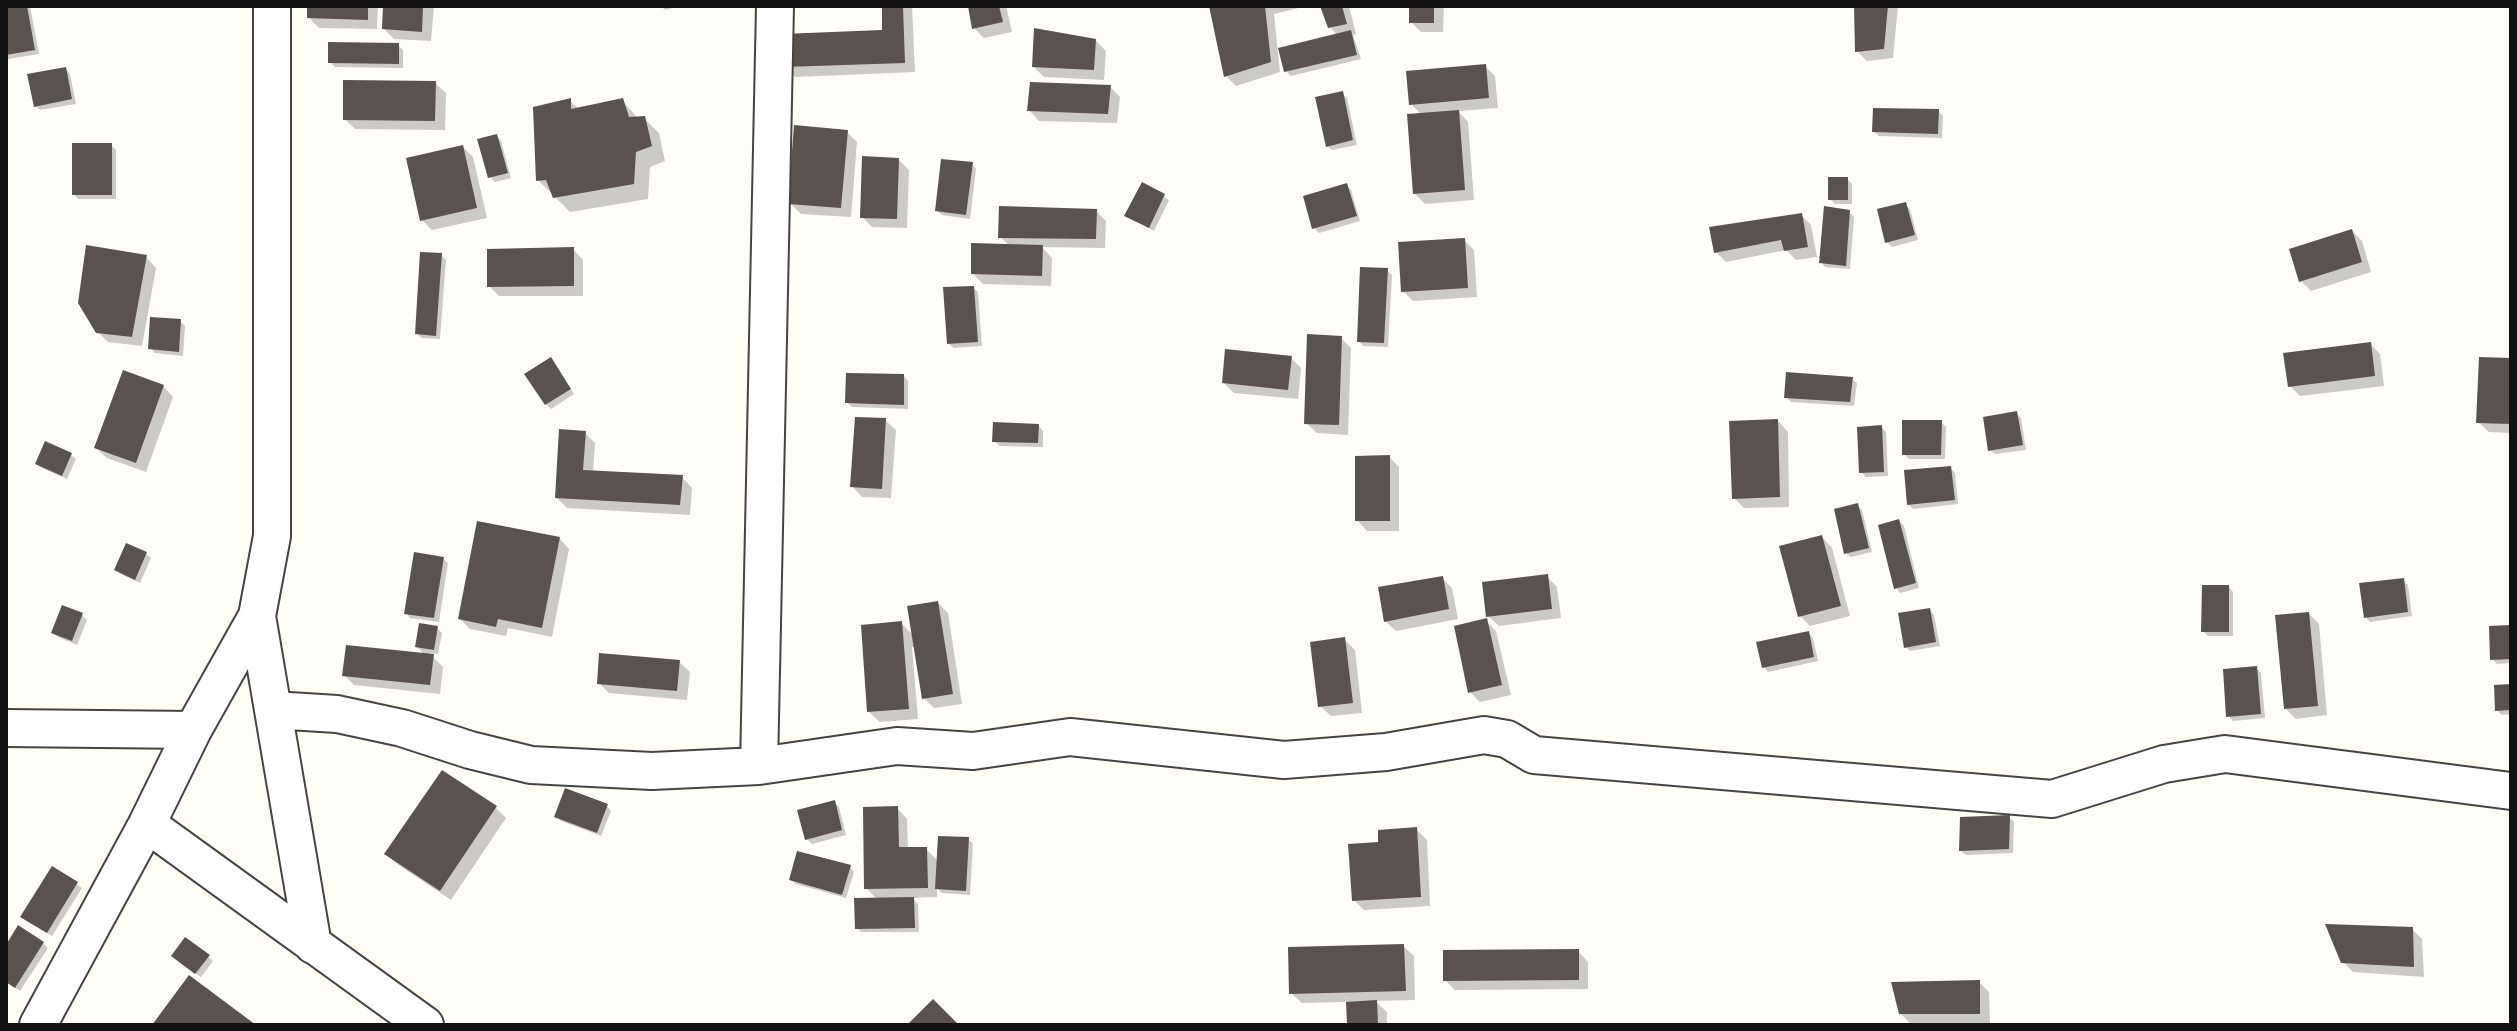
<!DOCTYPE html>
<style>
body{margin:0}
#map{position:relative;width:2517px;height:1031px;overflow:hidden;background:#fffdf5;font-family:Spectral,serif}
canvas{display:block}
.frame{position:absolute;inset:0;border:8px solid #111;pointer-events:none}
</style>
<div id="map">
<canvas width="2517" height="1031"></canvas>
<div class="frame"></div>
</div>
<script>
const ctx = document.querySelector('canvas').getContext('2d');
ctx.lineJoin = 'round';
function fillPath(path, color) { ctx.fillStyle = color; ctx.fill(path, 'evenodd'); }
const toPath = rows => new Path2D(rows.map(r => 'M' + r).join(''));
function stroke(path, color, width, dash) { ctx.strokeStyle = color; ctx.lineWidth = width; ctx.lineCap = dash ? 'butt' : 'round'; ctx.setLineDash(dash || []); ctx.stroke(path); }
fillPath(toPath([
 [6,6,30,6,39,54,8,59,6,57],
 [309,6,378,6,377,29,319,28,309,18],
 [385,6,434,6,431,41,394,39,384,29],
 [661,6,680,6,665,10],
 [884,6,912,6,915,72,795,77,785,66,884,32],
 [970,6,1006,6,1012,32,984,38,974,28],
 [1211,6,1307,6,1274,14,1280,72,1236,86,1226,76],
 [1322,6,1349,6,1356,34,1353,35,1361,59,1291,76,1286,71,1338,36,1330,27],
 [1411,6,1444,6,1443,32,1421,32,1411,22],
 [1856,6,1898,6,1893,58,1867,61,1857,51],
 [1096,41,1106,51,1104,80,1044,77,1034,67],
 [398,45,403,50,403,68,335,67,330,62],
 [1485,66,1495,76,1498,108,1458,111,1468,122,1474,200,1425,204,1415,194,1422,115,1411,104],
 [66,69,70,74,76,104,40,110,36,106],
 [435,83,446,93,445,130,355,129,345,119],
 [1110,87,1120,97,1117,123,1039,121,1029,110],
 [1342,93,1347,98,1357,145,1332,150,1327,146],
 [570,101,579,109,622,101,638,118,644,118,659,133,665,161,650,167,648,199,570,212,538,180],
 [1938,111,1943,116,1942,138,1879,136,1874,132],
 [847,132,857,142,851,217,801,214,790,203],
 [497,136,501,141,511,178,495,182,490,177],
 [111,145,116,150,116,199,78,199,74,194],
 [463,147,473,157,487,218,432,230,422,220],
 [899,160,909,170,907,228,872,227,862,217],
 [972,164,976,169,970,219,942,215,937,211],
 [1847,179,1852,184,1852,204,1835,204,1830,199],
 [1143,185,1169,200,1154,231,1127,215],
 [1346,185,1351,190,1360,221,1319,233,1314,228],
 [1905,204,1910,209,1918,240,1892,247,1887,242],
 [1096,211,1106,221,1105,248,1042,247,1052,258,1051,286,983,284,973,274,1010,246,1000,237],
 [1849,212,1854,217,1850,269,1825,267,1821,262],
 [1801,215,1811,225,1817,257,1796,260,1786,250,1726,262,1716,252],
 [2352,231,2362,241,2371,272,2311,291,2301,281],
 [1464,240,1474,250,1477,297,1413,301,1403,291],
 [573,249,583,260,583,296,499,296,489,286],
 [441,255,446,260,440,339,422,338,417,334],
 [146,257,156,268,142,346,108,342,97,331],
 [1387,270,1392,275,1388,347,1363,346,1359,341],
 [973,288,978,292,982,346,954,348,949,344],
 [180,321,185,326,183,356,155,353,150,348],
 [1341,338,1351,348,1348,435,1317,433,1306,423],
 [2370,344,2380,354,2384,386,2300,396,2290,386],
 [1291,358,1301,368,1298,399,1234,393,1224,383],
 [2511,360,2511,433,2489,432,2478,422],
 [555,365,574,394,551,409,546,404],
 [904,376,908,381,908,409,852,407,847,402],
 [1852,379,1857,383,1854,406,1791,402,1786,397],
 [163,386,173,397,146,472,107,458,96,448],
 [2016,413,2021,418,2026,450,1995,454,1990,450],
 [885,420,896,430,891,498,862,497,852,486],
 [1778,421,1788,432,1789,507,1744,508,1734,498],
 [1941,422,1946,427,1945,459,1909,459,1904,454],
 [1039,426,1043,431,1043,447,999,446,995,441],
 [1881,427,1886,432,1888,476,1866,477,1861,472],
 [585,433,595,443,593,472,682,477,692,488,690,515,567,508,557,498],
 [71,455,76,459,67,479,42,468,37,463],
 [1389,457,1399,467,1399,531,1367,531,1357,520],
 [1950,468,1955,473,1958,504,1913,509,1908,504],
 [1857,505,1862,510,1872,552,1851,557,1846,553],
 [1899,521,1904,526,1919,588,1900,593,1896,588],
 [1822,537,1832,548,1850,616,1810,626,1800,616],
 [559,538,569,549,552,637,508,628,506,636,470,629,460,619],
 [127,545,146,554,151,558,140,583,121,574,116,570],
 [443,559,448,563,439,622,410,618,406,613],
 [1547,577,1557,587,1561,618,1499,626,1488,616],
 [1442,578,1452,588,1458,619,1396,631,1385,621],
 [2403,580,2408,585,2412,616,2370,622,2366,617],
 [2229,587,2233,592,2233,636,2208,636,2203,631],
 [938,603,948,613,962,704,934,708,924,698,916,647,912,647,918,719,880,722,869,712,901,623,914,636],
 [64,608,82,615,87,620,77,645,58,637,53,633],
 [1930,610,1934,615,1940,646,1910,651,1906,647],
 [2309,614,2319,624,2327,715,2296,719,2285,708],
 [1486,621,1496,631,1511,695,1480,702,1470,692],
 [2511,627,2511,663,2497,664,2492,659],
 [437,628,442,633,438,654,429,653,443,667,440,694,354,685,344,675,426,656,417,647],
 [1809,633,1813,638,1818,661,1768,672,1764,667],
 [1344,639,1355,650,1362,713,1331,716,1320,706],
 [679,662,690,672,687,700,609,693,599,683],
 [2257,669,2261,673,2265,718,2233,721,2228,716],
 [2511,686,2511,714,2502,715,2497,710],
 [442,772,496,808,506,818,451,900,397,864,387,854],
 [834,802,839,807,846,835,812,844,807,839],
 [607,806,611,811,601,836,561,821,556,816],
 [897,808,907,819,908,849,926,849,939,862,968,839,973,844,970,895,942,893,937,888,937,897,912,898,918,904,919,932,861,932,857,928,878,900,866,888],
 [2009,817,2014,822,2013,853,1966,855,1961,851],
 [1416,829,1427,840,1430,906,1364,910,1354,900,1380,844],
 [850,867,854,872,846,898,796,884,791,880],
 [53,868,82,888,52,936,27,921],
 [2412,929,2422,939,2424,977,2353,972,2343,962],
 [43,943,48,948,20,991,6,982,6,948],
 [1403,946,1414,956,1415,1000,1375,1001,1387,1012,1387,1025,1349,1025,1348,1002,1302,1003,1291,993],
 [1578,951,1588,962,1588,989,1455,990,1445,980],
 [208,957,213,961,201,977,178,961],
 [1979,982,1989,992,1990,1023,1911,1024,1900,1013]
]), '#0003');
fillPath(toPath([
 [6,6,27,6,35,50,6,55],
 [307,6,368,6,368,20,307,18],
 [383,6,423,6,422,32,382,29],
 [882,6,903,6,905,63,783,67,782,34,882,30],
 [968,6,999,6,1003,22,972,29],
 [1209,6,1265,6,1271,62,1224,77],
 [1320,6,1342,6,1347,24,1328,28],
 [1409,6,1434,6,1434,23,1409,23],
 [1854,6,1888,6,1884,49,1855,52],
 [1034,28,1096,39,1094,70,1032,67],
 [1351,30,1357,55,1284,72,1278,48],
 [328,42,399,43,399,64,328,63],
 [1486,64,1489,98,1409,105,1406,71],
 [66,67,72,99,34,107,27,74],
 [343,80,436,81,435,121,343,120],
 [1030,82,1111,85,1108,114,1027,111],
 [1343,91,1353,140,1326,147,1315,97],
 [571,98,571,109,623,98,629,117,645,116,652,146,636,152,634,184,553,198,546,180,536,181,533,107],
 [1873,108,1939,109,1938,134,1872,132],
 [1459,110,1465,190,1413,194,1407,114],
 [794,125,848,130,841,208,788,204],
 [497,134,508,173,488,178,477,139],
 [72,143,112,143,112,195,72,195],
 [463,145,477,208,420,221,406,158],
 [862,156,899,158,897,219,860,218],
 [941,159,973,162,966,215,935,211],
 [1828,177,1848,177,1848,200,1828,200],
 [1142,182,1165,194,1149,228,1124,216],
 [1347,183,1357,216,1312,229,1303,196],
 [1906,202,1915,235,1885,243,1877,209],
 [999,206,1097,209,1096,239,998,238],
 [1824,206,1850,210,1846,266,1819,263],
 [1802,213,1808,247,1784,251,1781,240,1714,253,1709,227],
 [2352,229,2362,262,2299,282,2289,249],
 [1465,238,1468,288,1401,292,1398,242],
 [971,243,1043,245,1042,276,971,274],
 [86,245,147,255,132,337,96,333,78,303],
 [574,247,574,286,487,287,487,249],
 [420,252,442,253,436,336,415,334],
 [1360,267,1388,268,1384,343,1357,342],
 [974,286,978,342,947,344,943,287],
 [150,317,181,319,179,352,148,349],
 [1307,334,1342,336,1339,425,1304,424],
 [2371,342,2375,376,2288,387,2283,353],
 [1225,349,1292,356,1288,390,1222,383],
 [551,357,571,389,545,405,524,374],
 [2479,357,2511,358,2511,424,2476,423],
 [123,370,164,385,136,463,94,448],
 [1786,372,1853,377,1850,402,1784,398],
 [846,373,904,374,904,405,845,403],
 [2017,411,2023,445,1988,451,1983,417],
 [855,417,886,418,882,489,850,487],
 [1778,419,1780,497,1732,499,1729,421],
 [1902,420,1942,420,1941,455,1902,455],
 [993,422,1039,424,1038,443,992,442],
 [1882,425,1884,472,1859,473,1857,427],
 [559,429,586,431,583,470,683,475,680,505,555,498],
 [45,441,72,453,62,476,35,464],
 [1390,455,1390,521,1355,521,1355,456],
 [1951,466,1955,500,1907,505,1904,470],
 [1858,503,1869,548,1844,554,1834,509],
 [1899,519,1916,583,1894,589,1878,525],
 [477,521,560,537,542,628,498,619,496,627,458,619],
 [1822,535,1841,606,1798,617,1779,546],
 [126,543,147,552,135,580,114,570],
 [414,552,444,557,434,618,404,614],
 [1548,574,1552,609,1486,617,1482,582],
 [1443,576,1449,609,1384,622,1378,587],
 [2404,578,2408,612,2364,618,2359,583],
 [2202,585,2229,585,2229,632,2201,632],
 [938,601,953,694,922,699,907,606],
 [62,605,83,613,72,641,51,633],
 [1930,608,1936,642,1904,648,1898,613],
 [2309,612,2318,706,2284,709,2275,615],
 [1487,618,1502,685,1468,693,1454,626],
 [902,621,909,709,867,712,861,625],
 [419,623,438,626,434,650,415,647],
 [2511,625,2511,659,2490,660,2489,626],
 [1809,631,1814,657,1762,668,1756,642],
 [1345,637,1353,703,1318,707,1310,642],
 [346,645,434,654,430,685,342,676],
 [599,653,680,660,677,691,597,684],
 [2257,666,2261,714,2226,717,2223,669],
 [2511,684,2511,710,2495,711,2494,685],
 [442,770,497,806,440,891,384,854],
 [565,788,608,804,597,833,554,817],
 [835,800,842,830,805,840,797,810],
 [898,806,899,847,927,847,928,888,864,889,863,807],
 [2010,815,2009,849,1959,851,1960,817],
 [1417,827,1421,897,1352,901,1348,844,1378,842,1378,830],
 [938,836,969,837,966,891,935,889],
 [797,851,851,865,842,895,789,880],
 [52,866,78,882,47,933,20,917],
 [914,897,915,928,855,929,854,898],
 [2325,924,2413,927,2414,967,2341,963],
 [18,925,44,942,15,988,6,982,6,945],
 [185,937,210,955,195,974,171,956],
 [1404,944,1406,991,1289,994,1288,947],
 [1579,949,1579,980,1443,981,1443,950],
 [189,975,256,1025,152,1025],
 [1980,980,1980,1014,1899,1014,1891,982],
 [933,999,959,1025,907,1025],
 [1377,1000,1378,1025,1347,1025,1346,1002]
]), '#5a524d');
const minor = toPath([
 [257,616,313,945],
 [273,710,337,714,402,728,470,750,531,765,652,771,759,766,897,746,973,751,1070,737,1284,760,1386,752,1484,735,1507,739,1534,755,2052,799,2164,764,2225,754,2511,791],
 [6,728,193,730],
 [759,766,775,6],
 [147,824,425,1025],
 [38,1025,147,824,193,730,257,616,272,536,272,6]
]);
stroke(minor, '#444', 40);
stroke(minor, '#fff', 36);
</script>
